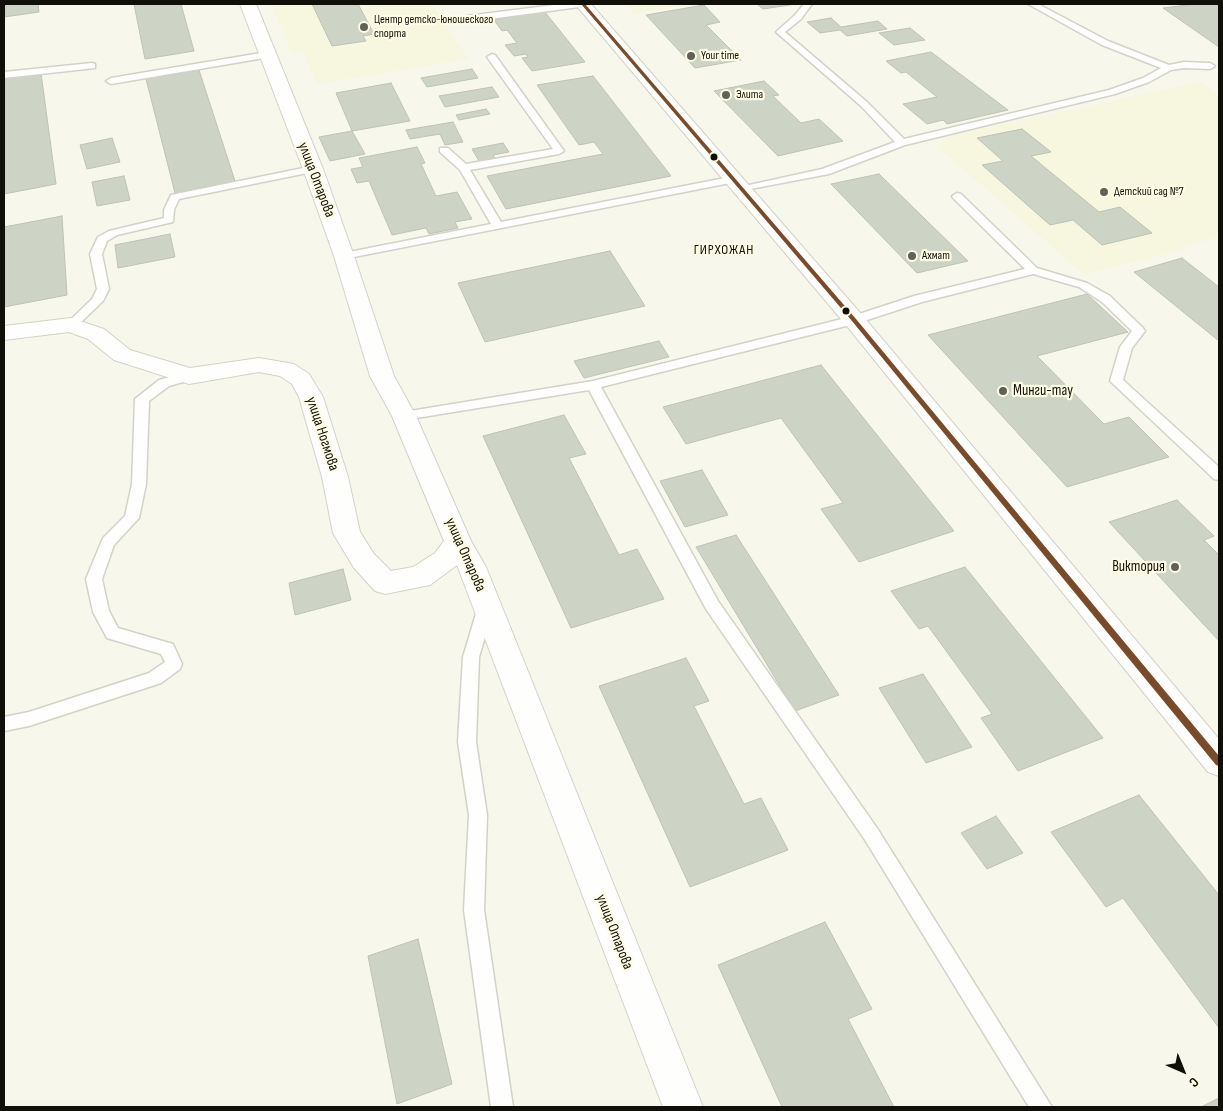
<!DOCTYPE html>
<meta charset="utf-8">
<style>
body{margin:0}
#map{position:relative;width:1223px;height:1111px;overflow:hidden;background:#f8f7eb;font-family:"Sofia Sans Condensed",sans-serif}
canvas{display:block}
.frame{position:absolute;inset:0;border:5px solid #111008;pointer-events:none}
.north{position:absolute;left:1158px;top:1046px;width:50px;height:50px;-webkit-text-stroke:4px #fefce5;paint-order:stroke;rotate:136deg;font-size:14px;font-weight:700;line-height:20px;text-align:center;color:#111008}
.north::after{content:'';display:block;margin:auto;width:18px;height:22px;background:#111008;clip-path:polygon(50% 0,100% 100%,50% 72%,0 100%)}
</style>
<div id="map">
<canvas width="1223" height="1111"></canvas>
<div class="frame"></div>
<div class="north">С</div>
</div>
<script>
const ctx = document.querySelector('canvas').getContext('2d');
ctx.lineJoin = 'round';
function fillPath(path, color) { ctx.fillStyle = color; ctx.fill(path, 'evenodd'); }
const toPath = rows => new Path2D(rows.map(r => 'M' + r).join(''));
function stroke(path, color, width, dash) { ctx.strokeStyle = color; ctx.lineWidth = width; ctx.lineCap = dash ? 'butt' : 'round'; ctx.setLineDash(dash || []); ctx.stroke(path); }
function label(font, color, halo, rows, align = 'center') {
  ctx.font = font + ' "Sofia Sans Condensed",sans-serif'; ctx.lineWidth = 4.5; ctx.setLineDash([]); ctx.textBaseline = 'middle'; ctx.strokeStyle = halo; ctx.fillStyle = color; for (const [text, x, y, turn = 0] of rows) {
    ctx.save(); ctx.translate(x, y); ctx.rotate((+turn || 0) * Math.PI / 180); ctx.textAlign = isNaN(turn) ? turn : align; if (halo) ctx.strokeText(text, 0, 0); ctx.fillText(text, 0, 0); ctx.restore();
  }
}
fillPath(toPath([
 [271,4,432,4,468,59,317,84,303,51,291,52],
 [625,4,692,4,634,14],
 [1202,82,1219,94,1219,236,1163,255,1083,274,939,148,946,136]
]), '#f7f6df');
const building = toPath([
 [4,4,38,4,39,12,4,17,4,4],
 [134,4,181,4,194,51,145,59,134,4],
 [312,4,358,4,374,34,363,36,366,41,332,46,312,4],
 [757,4,796,4,763,9,757,4],
 [1195,4,1215,4,1219,6,1219,47,1163,8,1195,4],
 [704,5,720,22,706,25,741,60,695,68,646,15,704,5],
 [544,11,585,62,532,71,522,58,528,57,526,54,514,56,505,45,517,43,507,30,502,31,494,20,544,11],
 [831,18,841,27,878,21,887,29,847,36,840,30,820,33,807,22,831,18],
 [910,28,925,40,894,45,879,33,910,28],
 [931,52,1008,110,947,124,943,120,927,124,903,104,937,97,906,72,901,73,886,61,931,52],
 [472,69,478,78,427,87,421,78,472,69],
 [199,70,235,181,175,193,146,79,199,70],
 [41,73,56,184,4,194,4,79,41,73],
 [593,76,671,176,506,209,487,176,603,154,594,142,579,145,537,85,593,76],
 [764,81,779,95,773,96,801,123,819,119,843,141,778,156,714,91,764,81],
 [391,83,410,121,352,131,336,93,391,83],
 [492,87,499,97,445,107,439,96,492,87],
 [486,109,490,114,459,120,456,115,486,109],
 [453,122,463,142,445,145,440,134,410,139,406,130,453,122],
 [1022,129,1051,152,1031,156,1099,212,1120,207,1152,233,1102,245,1073,220,1050,225,982,165,1003,161,977,138,1022,129],
 [352,131,365,154,330,161,319,137,352,131],
 [112,138,120,162,87,169,80,145,112,138],
 [503,143,509,152,493,155,495,158,479,161,472,149,503,143],
 [417,147,425,163,421,164,436,196,457,192,472,219,455,222,458,228,429,234,426,228,392,235,369,181,357,183,351,169,363,167,359,158,417,147],
 [879,174,968,261,917,273,831,184,879,174],
 [124,176,130,200,97,206,92,182,124,176],
 [62,216,67,295,4,307,4,227,62,216],
 [170,234,175,257,118,268,115,245,170,234],
 [610,251,645,306,485,342,458,283,610,251],
 [1182,258,1219,287,1219,341,1134,272,1182,258],
 [1087,294,1128,332,1037,356,1104,424,1129,417,1169,457,1067,487,928,335,1087,294],
 [659,341,669,357,584,378,574,361,659,341],
 [821,365,849,400,954,531,859,562,821,509,843,503,781,418,686,444,663,407,821,365],
 [564,415,586,454,569,458,619,555,637,549,664,599,571,628,483,436,564,415],
 [702,470,728,515,685,527,660,481,702,470],
 [1177,500,1214,536,1204,540,1219,555,1219,641,1109,522,1177,500],
 [736,535,839,695,795,711,696,547,736,535],
 [965,567,1103,738,1018,771,981,718,992,714,928,626,919,629,891,591,965,567],
 [343,569,351,600,295,615,289,583,343,569],
 [686,658,709,701,694,706,744,804,761,798,788,850,690,887,599,686,686,658],
 [923,674,972,747,926,763,879,688,923,674],
 [1139,795,1219,895,1219,1028,1123,898,1106,907,1051,832,1139,795],
 [996,816,1023,853,987,869,961,833,996,816],
 [825,922,872,1009,848,1019,894,1107,782,1107,718,965,825,922],
 [418,939,452,1084,397,1104,368,956,418,939],
 [1219,1098,1219,1107,1201,1107,1219,1098]
]);
fillPath(building, '#ced4c5');
stroke(building, '#bec1b7', 1);
const service = toPath([
 [562,4,583,4,579,7,467,22,463,19,467,16,562,4],
 [804,4,812,4,801,19,785,32,867,102,904,139,1109,90,1143,78,1161,68,1102,45,1028,4,1038,4,1108,41,1169,65,1184,62,1210,63,1215,66,1210,69,1184,68,1171,70,1149,82,1115,94,905,145,829,174,740,191,740,187,822,169,895,142,861,106,776,32,795,15,804,4],
 [267,52,270,53,270,57,111,84,106,81,111,78,267,52],
 [492,54,495,55,564,151,559,154,470,170,501,222,735,176,740,179,735,182,344,259,340,258,338,256,344,253,491,224,460,170,440,152,440,148,448,148,466,164,553,149,487,57,492,54],
 [92,63,95,64,95,68,4,78,4,72,92,63],
 [313,166,318,169,317,171,179,199,174,210,173,222,117,235,107,241,102,254,109,289,103,301,75,328,67,328,65,325,92,299,97,289,90,254,98,237,109,231,164,218,164,210,171,195,313,166],
 [957,193,961,194,1037,268,1087,283,1110,296,1143,328,1145,331,1132,348,1123,380,1219,467,1219,480,1214,479,1110,381,1120,347,1132,331,1102,302,1079,287,1033,274,922,302,858,323,601,387,718,601,877,828,1052,1107,1029,1107,865,840,706,609,589,390,404,420,397,416,404,412,593,381,850,317,914,296,1025,269,953,198,952,196,957,193],
 [189,372,195,376,194,379,169,386,149,401,146,484,139,518,114,545,102,579,109,611,118,628,173,644,182,664,180,669,161,683,29,726,4,731,4,717,29,712,149,673,165,662,161,654,107,638,93,612,86,579,103,538,125,516,132,484,135,399,159,380,189,372],
 [486,601,492,603,494,607,479,657,476,742,487,815,484,910,513,1107,491,1107,464,910,469,815,458,742,463,657,478,607,480,603,486,601]
]);
const minor = toPath([
 [240,4,256,4,323,169,354,256,394,376,416,416,471,541,486,567,703,1107,663,1107,457,565,430,585,385,594,375,591,354,568,333,533,322,477,299,397,292,384,280,376,259,372,189,384,114,360,88,339,69,332,4,340,4,326,71,318,104,329,130,350,190,368,259,358,294,364,309,374,323,397,348,477,360,532,374,554,391,571,413,567,435,553,444,541,392,416,370,376,334,256,303,169,240,4]
]);
const primary = toPath([
 [575,4,591,4,862,315,1219,739,1219,776,1208,772,846,325,575,4]
]);
stroke(service, '#d3d2c9', 3);
stroke(minor, '#d3d2c9', 2);
stroke(primary, '#d3d2c9', 2);
fillPath(service, '#fefefc');
fillPath(minor, '#fefefc');
fillPath(primary, '#fefefc');
fillPath(toPath([
 [581,4,585,4,856,319,1219,756,1219,766,1216,765,852,321,581,4]
]), '#7a4b2a');
for (const [x, y, r, color] of [
 [364,27,5,"#626157"],
 [691,56,5,"#626157"],
 [726,95,5,"#626157"],
 [714,157,4.5,"#111008"],
 [1104,192,5,"#626157"],
 [912,256,5,"#626157"],
 [846,311,4.5,"#111008"],
 [1003,391,5,"#626157"],
 [1175,567,5,"#626157"]
]) { const dot = new Path2D(); dot.arc(x, y, r, 0, 2 * Math.PI); ctx.fillStyle = color; ctx.fill(dot); stroke(dot, '#fefce5', 2); }
label('12px', '#111008', '#fefce5', [
 ["Центр детско-юношеского",374,20],
 ["спорта",374,34],
 ["Your time",701,56],
 ["Элита",736,95],
 ["Детский сад №7",1114,192],
 ["Ахмат",922,256]
], 'left');
ctx.letterSpacing = '1px';
label('14px', '#111008', '#fefce5', [
 ["ГИРХОЖАН",724,250]
]);
ctx.letterSpacing = '0px';
label('15px', '#111008', '#fefce5', [
 ["улица Отарова",316,180,69],
 ["улица Ногмова",322,434,72],
 ["улица Отарова",465,555,66],
 ["улица Отарова",614,932,69]
]);
label('15px', '#111008', '#fefce5', [
 ["Минги-тау",1013,391],
 ["Виктория",1165,567,"right"]
], 'left');
</script>
